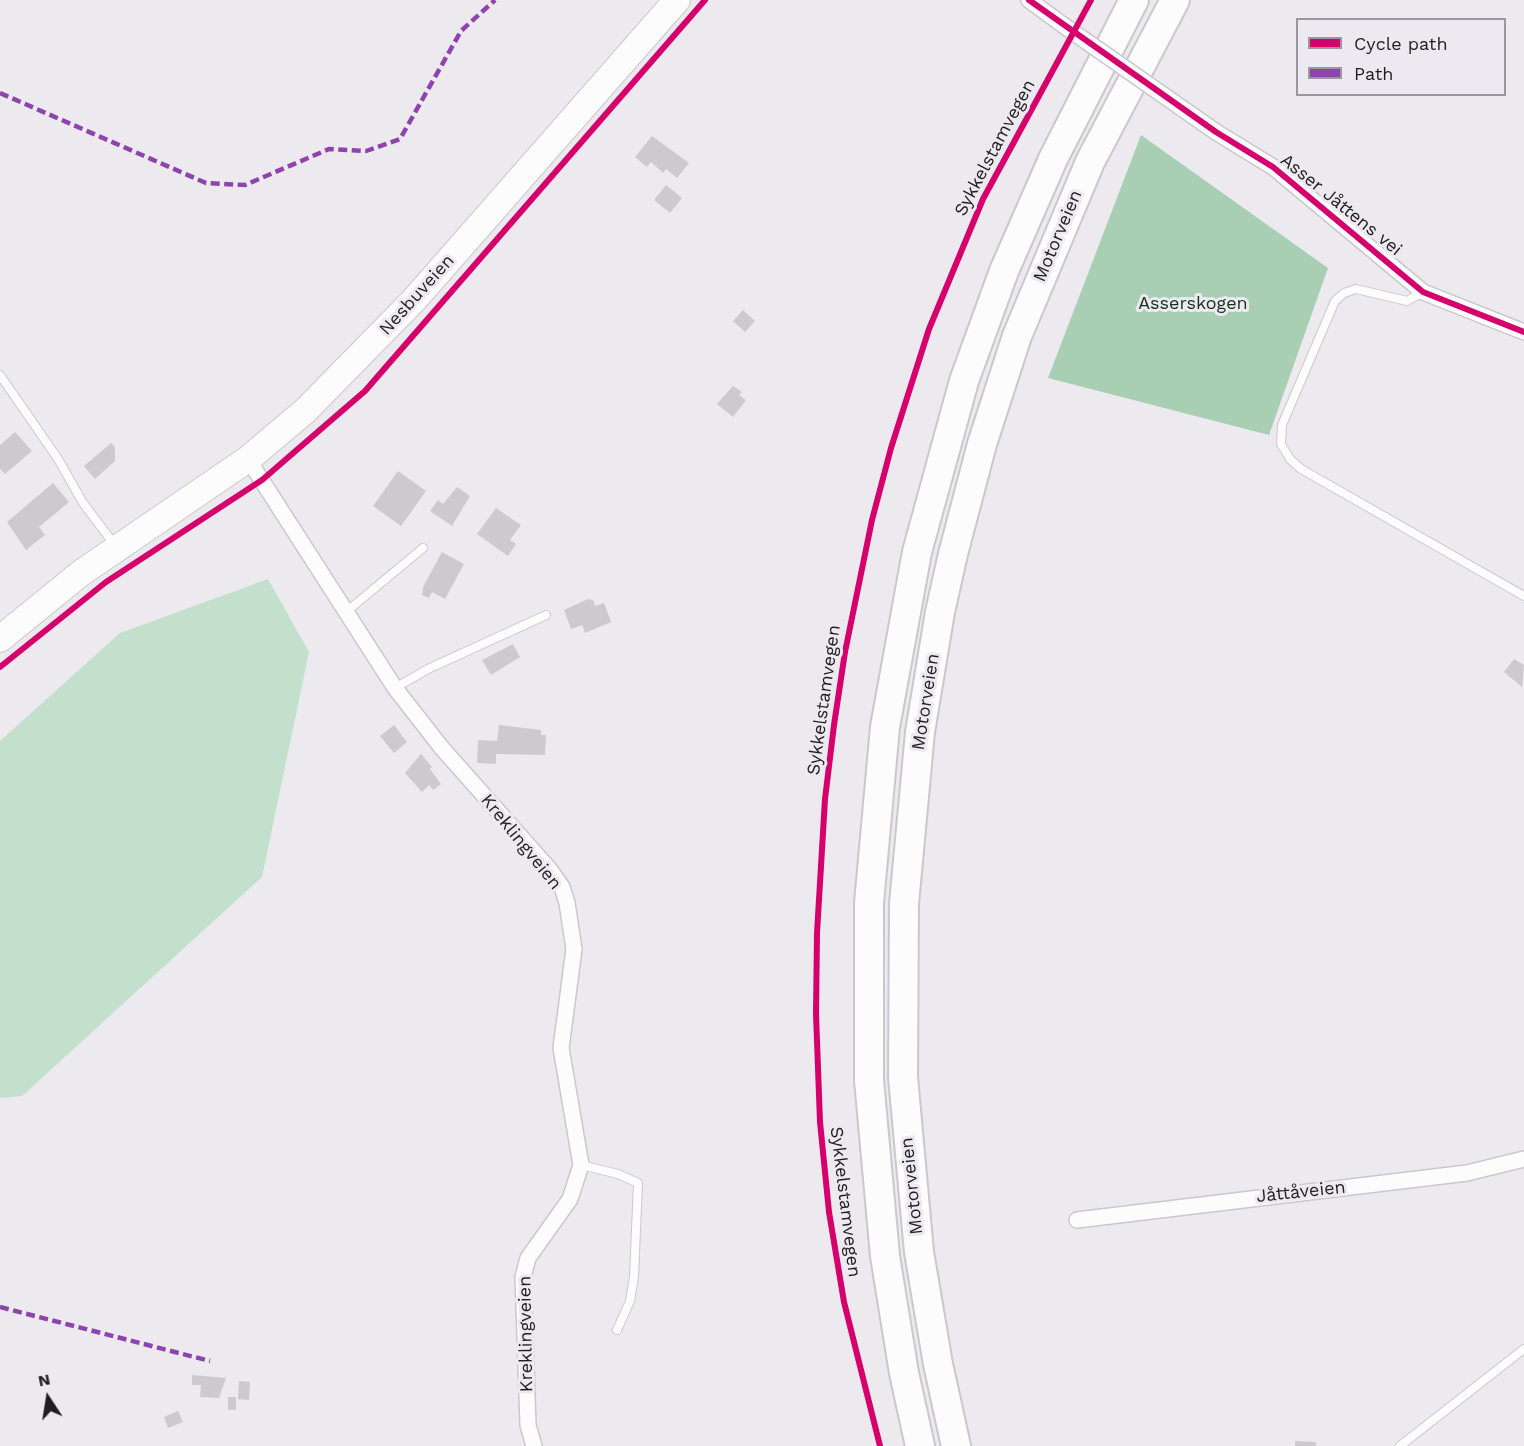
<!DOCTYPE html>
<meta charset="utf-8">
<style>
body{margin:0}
#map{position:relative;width:1524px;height:1446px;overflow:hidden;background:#eceaef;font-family:"Work Sans",sans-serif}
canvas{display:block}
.legend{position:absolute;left:1296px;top:18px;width:210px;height:78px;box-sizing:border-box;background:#ece9f0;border:2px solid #9a989d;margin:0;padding:8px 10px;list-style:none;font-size:18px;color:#1f1e20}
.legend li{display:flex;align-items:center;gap:12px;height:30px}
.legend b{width:30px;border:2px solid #9a989d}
.north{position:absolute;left:18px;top:1368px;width:60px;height:60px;-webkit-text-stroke:4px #ece9f0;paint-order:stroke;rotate:348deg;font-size:16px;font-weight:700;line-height:24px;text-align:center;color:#1f1e20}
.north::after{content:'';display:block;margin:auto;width:21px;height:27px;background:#1f1e20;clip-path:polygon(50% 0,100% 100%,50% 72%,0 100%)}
</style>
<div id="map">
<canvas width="1524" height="1446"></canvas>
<ul class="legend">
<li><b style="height:8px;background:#d6006c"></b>Cycle path</li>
<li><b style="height:8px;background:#8e44ad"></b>Path</li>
</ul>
<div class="north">N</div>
</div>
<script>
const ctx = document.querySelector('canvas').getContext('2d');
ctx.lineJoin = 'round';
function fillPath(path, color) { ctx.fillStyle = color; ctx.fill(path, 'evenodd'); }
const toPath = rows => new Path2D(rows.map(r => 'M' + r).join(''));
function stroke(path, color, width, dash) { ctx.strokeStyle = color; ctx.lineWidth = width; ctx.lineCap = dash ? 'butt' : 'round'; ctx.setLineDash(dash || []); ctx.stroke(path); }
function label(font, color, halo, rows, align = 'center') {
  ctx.font = font + ' "Work Sans",sans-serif'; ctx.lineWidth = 6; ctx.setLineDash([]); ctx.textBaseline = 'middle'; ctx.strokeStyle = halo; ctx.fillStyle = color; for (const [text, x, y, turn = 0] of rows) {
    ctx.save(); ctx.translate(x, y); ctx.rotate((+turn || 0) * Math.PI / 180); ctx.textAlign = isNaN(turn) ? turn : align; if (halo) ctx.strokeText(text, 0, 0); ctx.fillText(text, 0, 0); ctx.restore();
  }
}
fillPath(toPath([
 [268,579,309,652,262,877,22,1096,0,1098,0,741,120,633]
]), '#c3e0cc');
fillPath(toPath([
 [1141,135,1328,268,1269,435,1048,378]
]), '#a8cfb4');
fillPath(toPath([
 [652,136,689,163,677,178,666,169,663,173,651,162,647,167,635,157],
 [666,185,682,198,670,213,654,200],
 [743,310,755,321,745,332,733,321],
 [733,386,742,392,739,395,746,400,733,417,717,404],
 [15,432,32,451,5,474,0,469,0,445],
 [111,443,115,447,115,461,95,479,84,466],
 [398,471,426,491,401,526,373,506],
 [53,483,69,502,39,527,45,535,26,550,7,522],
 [457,487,470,496,452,526,430,511,438,500,443,504],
 [496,508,521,525,510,540,516,544,508,556,477,534],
 [442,552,464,564,445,599,432,592,429,598,422,595,423,587],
 [588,599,593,600,595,606,604,603,611,622,585,633,582,625,571,629,564,610],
 [513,644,520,657,491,675,482,660],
 [1514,659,1524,665,1522,687,1504,672],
 [394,725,407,742,394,753,380,736],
 [499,725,541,730,541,735,546,735,545,755,496,754,496,764,477,763,478,740,497,741],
 [421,754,432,767,430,769,441,784,433,790,429,785,422,792,405,773],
 [192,1375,226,1378,219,1398,200,1397,201,1385,192,1385],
 [239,1381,250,1382,249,1400,238,1399],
 [228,1397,236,1397,236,1410,228,1410],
 [178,1411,183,1422,168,1428,164,1417],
 [1295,1441,1316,1442,1316,1446,1295,1446]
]), '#cccace');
const service = toPath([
 [1423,292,1407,301,1356,289,1344,293,1335,301,1282,425,1281,444,1290,459,1301,469,1524,596],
 [0,375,58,459,83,503,114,544],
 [346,612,423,548],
 [395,688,428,669,546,615],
 [581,1165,618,1174,638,1183,634,1277,630,1301,617,1330],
 [1400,1446,1524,1349]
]);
const minor = toPath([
 [1029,0,1063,25],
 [1216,132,1273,167,1423,292,1524,332],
 [248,459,395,688,441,747,550,870,562,887,567,903,574,949,561,1048,581,1165,570,1199,528,1258,523,1277,528,1425,534,1446],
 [1077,1220,1467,1173,1524,1159]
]);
const primary = toPath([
 [0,639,81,573,248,459,305,411,414,300,677,0]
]);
const motorway = toPath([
 [920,1446,904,1373,885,1256,869,1080,869,903,885,727,917,552,964,381,1004,271,1053,159,1134,0],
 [956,1446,938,1364,919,1252,903,1077,904,904,920,732,940,612,953,554,982,444,1017,336,1090,162,1175,0]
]);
stroke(service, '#c9c8cc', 10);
stroke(minor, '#c9c8cc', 18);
stroke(primary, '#c9c8cc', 28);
stroke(motorway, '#c9c8cc', 32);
stroke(service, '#fcfcfd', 8);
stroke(minor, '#fcfcfd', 15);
stroke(primary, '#fcfcfd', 26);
stroke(motorway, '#fcfcfd', 28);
const minorBridge = toPath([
 [1063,25,1216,132]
]);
stroke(minorBridge, '#c9c8cc', 18, []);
stroke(minorBridge, '#fcfcfd', 15);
stroke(toPath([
 [0,93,206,183,245,185,329,149,366,151,400,139,461,31,495,0],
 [0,1307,210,1361]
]), '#8e44ad', 4.5, [9, 4.5]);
stroke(toPath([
 [1029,0,1216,132,1273,167,1423,292,1524,332],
 [0,667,106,582,262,480,365,391,705,0],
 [880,1446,844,1302,829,1212,820,1122,816,1014,817,933,825,799,834,725,845,652,872,520,891,448,929,329,983,199,1091,0]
]), '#d6006c', 6);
label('18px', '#1f1e20', '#ece9f0', [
 ["Sykkelstamvegen",995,148,-62],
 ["Asser Jåttens vei",1341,205,39],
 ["Motorveien",1058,236,-67],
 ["Nesbuveien",417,295,-48],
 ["Sykkelstamvegen",824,700,-82],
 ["Motorveien",926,702,-81],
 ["Kreklingveien",521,842,51],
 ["Motorveien",912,1186,-96],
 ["Jåttåveien",1301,1192,-6],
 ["Sykkelstamvegen",845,1202,83],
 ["Kreklingveien",526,1334,-91]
]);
label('18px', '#13321c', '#ece9f0', [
 ["Asserskogen",1193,304]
]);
</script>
